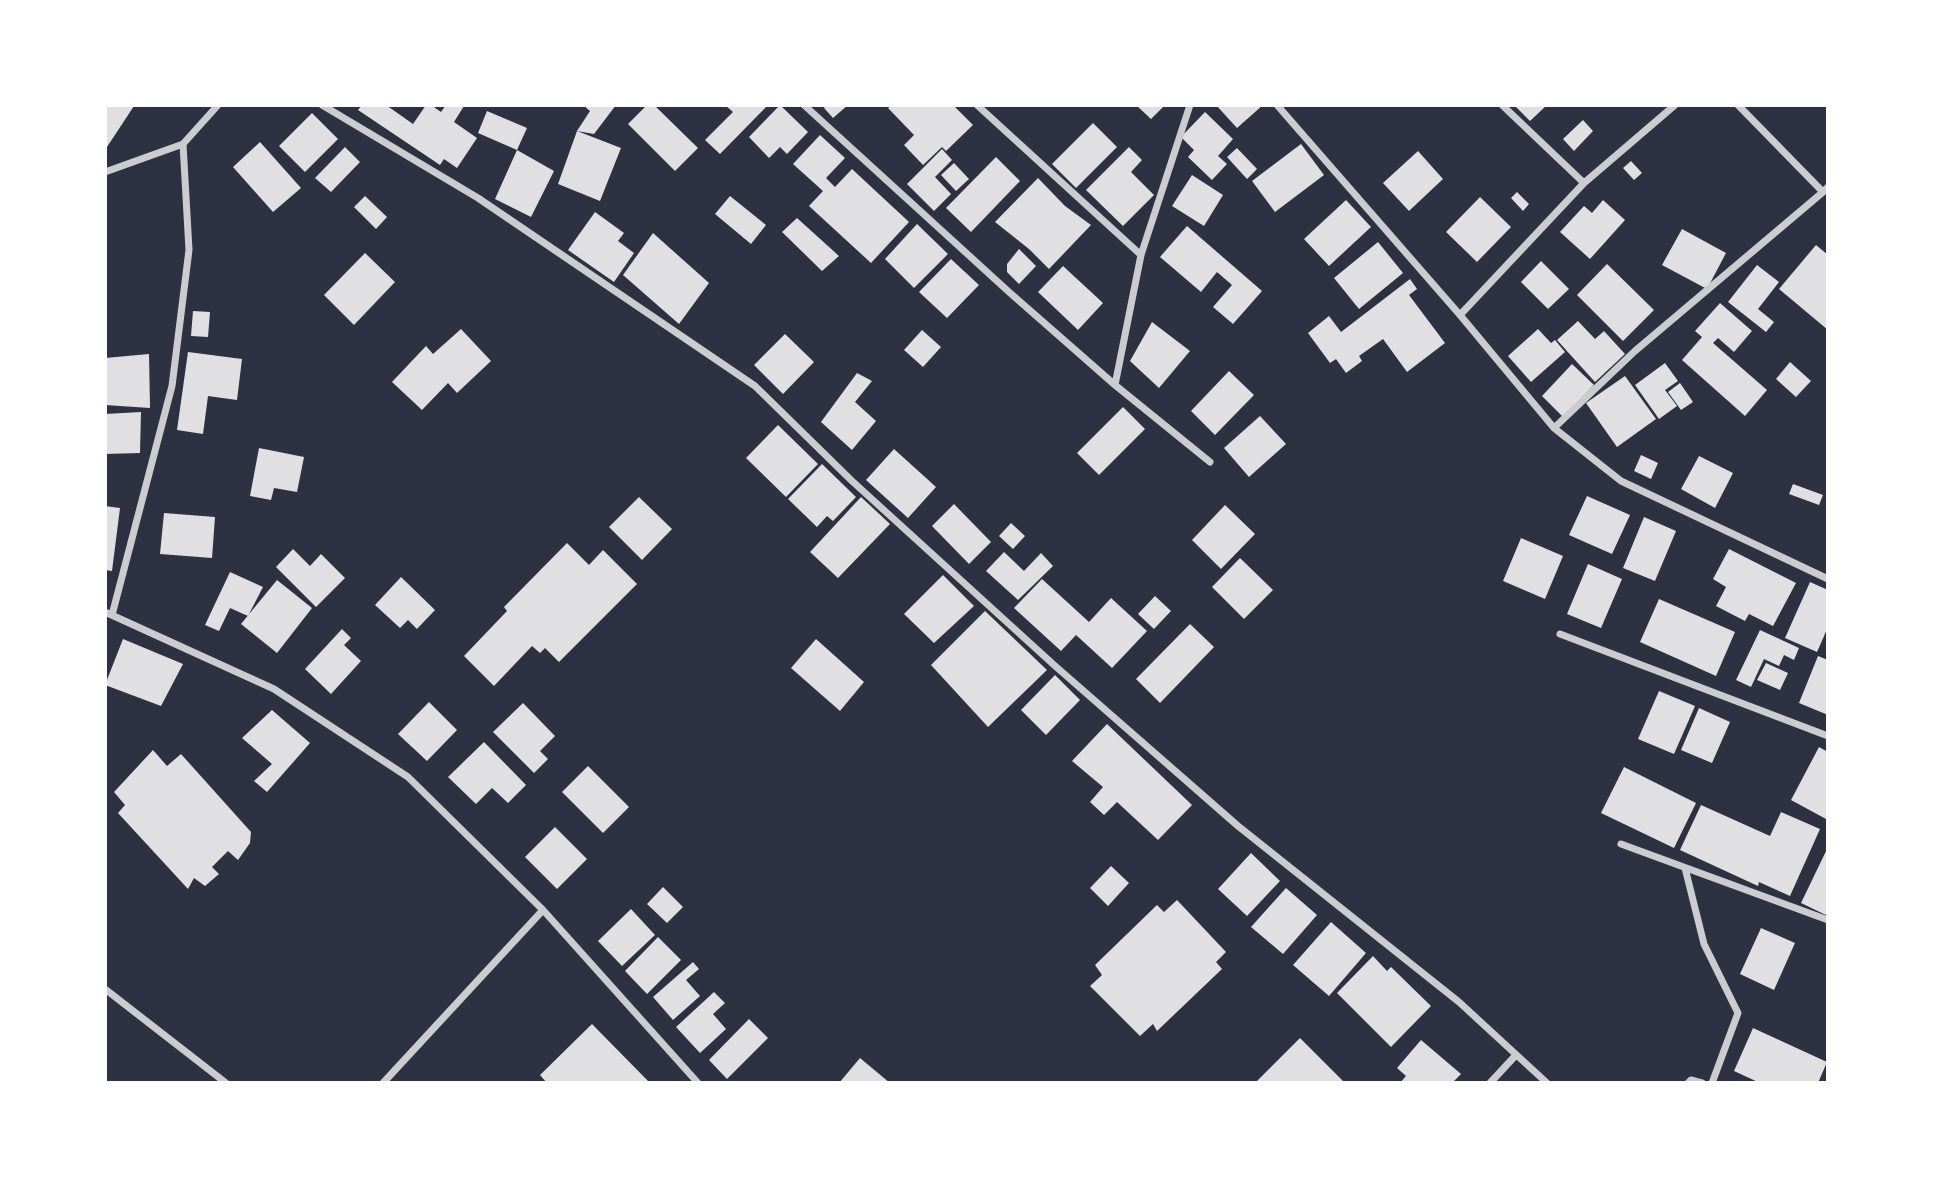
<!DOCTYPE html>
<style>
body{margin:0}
#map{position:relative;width:1933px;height:1188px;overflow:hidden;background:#2d3142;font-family:"Exo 2",sans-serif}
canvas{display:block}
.frame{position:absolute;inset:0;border:107px solid #fff;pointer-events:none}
</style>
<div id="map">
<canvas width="1933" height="1188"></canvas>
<div class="frame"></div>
</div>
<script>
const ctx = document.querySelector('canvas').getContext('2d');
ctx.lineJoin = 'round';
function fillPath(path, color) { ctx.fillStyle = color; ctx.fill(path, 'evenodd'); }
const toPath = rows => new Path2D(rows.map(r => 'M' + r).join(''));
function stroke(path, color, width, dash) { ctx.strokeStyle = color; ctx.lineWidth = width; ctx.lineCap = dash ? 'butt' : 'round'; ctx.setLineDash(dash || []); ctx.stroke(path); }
fillPath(toPath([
 [105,105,134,106,105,150],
 [362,105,386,105,413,124,426,105,431,105,441,112,446,105,462,105,464,106,454,122,477,138,457,168,444,159,440,165,358,110],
 [583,105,616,105,594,134,577,131,590,111],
 [647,105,654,105,698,148,675,171,628,124],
 [725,105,768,105,720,154,705,140,733,112],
 [780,105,808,132,787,154,780,147,769,158,749,137],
 [826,105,848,105,833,118,824,108],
 [892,105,953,105,973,125,946,151,942,147,923,165,904,145,914,135,888,108],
 [1136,105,1165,105,1151,119],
 [1216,105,1263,105,1237,128],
 [1514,105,1547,105,1530,121],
 [487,111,527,128,517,150,478,133],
 [1205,112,1233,139,1218,156,1227,164,1212,180,1188,157,1194,150,1181,137],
 [312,113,338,139,305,172,279,146],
 [1583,120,1593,131,1574,151,1563,139],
 [1093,123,1117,147,1076,188,1052,164],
 [577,131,621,148,600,201,558,184],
 [820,135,845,158,826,178,835,187,852,169,909,222,871,263,809,206,823,191,793,164],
 [260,142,301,188,273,212,233,167],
 [1301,144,1324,175,1275,212,1252,181],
 [345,147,360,162,331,192,315,178],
 [1129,147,1142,160,1131,172,1154,195,1123,226,1086,190],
 [1237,148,1257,169,1247,179,1227,157],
 [942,149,952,160,935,177,951,194,934,211,907,184],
 [517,150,554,171,531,217,495,199],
 [1418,151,1443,179,1409,211,1383,183],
 [996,157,1020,181,971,232,946,208],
 [1631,161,1642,173,1634,180,1623,168],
 [954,163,969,179,956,191,941,175],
 [1192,175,1223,195,1204,226,1172,206],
 [1038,178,1065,206,1091,225,1049,269,1029,249,995,222],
 [1517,192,1529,204,1523,211,1511,198],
 [365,196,387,217,376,229,354,207],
 [730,196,766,225,751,244,715,214],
 [1480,197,1511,227,1477,262,1446,232],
 [1346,200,1371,227,1329,266,1304,239],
 [1603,200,1625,220,1590,259,1560,232,1584,206,1592,213],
 [595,212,624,233,618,241,634,253,614,282,568,250],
 [797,218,839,256,822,271,782,232],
 [917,224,948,254,914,288,885,259],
 [1187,226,1262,291,1233,324,1213,307,1232,285,1217,272,1201,292,1160,257],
 [1682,229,1726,253,1707,289,1662,265],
 [653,233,709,283,679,324,623,275],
 [1378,242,1403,273,1359,309,1334,278],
 [1816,245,1828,255,1828,330,1779,289],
 [1019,249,1036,266,1019,284,1007,272,1007,264],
 [365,253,395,282,354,325,324,295],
 [951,259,979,285,947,318,919,292],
 [1541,261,1569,289,1548,309,1521,282],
 [1607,264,1654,310,1623,341,1577,295],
 [1757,265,1779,282,1758,309,1774,322,1766,332,1728,302],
 [1063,266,1103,303,1078,330,1038,292],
 [1410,279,1417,289,1409,295,1445,343,1407,372,1383,339,1359,356,1362,361,1346,373,1336,359,1330,363,1308,333,1329,316,1341,332],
 [1720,303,1752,331,1734,352,1718,338,1713,343,1767,390,1745,416,1682,360,1702,337,1695,331],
 [193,311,210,312,208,337,191,336],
 [1578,321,1595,339,1604,331,1625,354,1595,382,1557,340],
 [1152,322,1190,351,1159,388,1130,361],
 [461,329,491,361,457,393,448,383,422,410,392,382,426,346,433,354],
 [1538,329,1551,343,1555,340,1565,352,1531,382,1508,356],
 [922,330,941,347,923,367,904,350],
 [785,334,814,362,783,394,754,365],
 [188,352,242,359,237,400,208,396,203,434,177,430],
 [149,354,150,408,105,405,105,358],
 [1790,362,1811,381,1796,397,1776,379],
 [1665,363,1678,381,1665,390,1677,406,1659,419,1635,385],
 [1572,364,1594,385,1563,417,1542,396],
 [1229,371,1254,395,1215,435,1191,411],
 [857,373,872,381,855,402,876,421,852,450,821,422],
 [1625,376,1656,419,1617,447,1586,403],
 [1680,383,1693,402,1681,410,1668,392],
 [1123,407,1145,429,1099,475,1077,453],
 [141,412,140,453,105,454,105,414],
 [1260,416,1286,444,1249,477,1224,448],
 [778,425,818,464,786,497,746,458],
 [259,448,304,457,297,492,274,488,271,500,250,496],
 [894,449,936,487,908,518,866,480],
 [1641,455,1658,463,1651,479,1634,471],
 [1699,456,1733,473,1715,508,1681,489],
 [822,464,856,497,833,521,827,516,817,527,788,499],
 [1793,484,1823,495,1819,505,1789,494],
 [1587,496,1630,515,1612,554,1569,535],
 [639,497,672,529,642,560,609,527],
 [861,497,890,524,838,578,810,552],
 [954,504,991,542,969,564,932,526],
 [1225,505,1255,534,1221,569,1192,540],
 [105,506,120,508,112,571,105,570],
 [164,513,215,517,212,558,160,554],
 [1644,517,1676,531,1655,581,1623,568],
 [1011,523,1025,536,1013,549,999,536],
 [1521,538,1563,556,1545,599,1503,581],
 [567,543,589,565,603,550,637,584,559,662,545,648,540,653,532,646,494,686,464,656,507,611,504,607],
 [293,549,310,566,321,554,345,578,316,607,276,567],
 [1729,549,1796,583,1773,626,1749,614,1745,621,1716,606,1726,587,1713,579],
 [1004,552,1024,571,1041,553,1053,566,1018,600,986,571],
 [1240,558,1273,590,1244,619,1212,587],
 [1588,564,1622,579,1601,628,1567,614],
 [230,572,263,587,248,616,230,608,219,631,205,625],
 [943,575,974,606,934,643,904,614],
 [401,577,435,610,417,629,408,620,400,628,375,605],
 [1042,579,1089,622,1111,598,1147,631,1112,668,1076,635,1061,651,1014,608],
 [277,580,312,608,277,653,241,624],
 [1810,582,1828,590,1828,627,1817,652,1785,638],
 [1155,596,1171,611,1154,629,1138,614],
 [1659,599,1735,632,1716,676,1640,642],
 [985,611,1047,670,988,727,931,665],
 [1190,624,1214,647,1160,703,1136,679],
 [342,629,351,638,344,645,361,661,331,694,305,669],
 [1760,630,1799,648,1794,660,1784,655,1779,666,1764,659,1751,687,1736,680],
 [123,639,183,664,161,706,105,685],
 [816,639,864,682,840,711,791,668],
 [1818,656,1828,660,1828,715,1799,703],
 [1766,663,1788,673,1780,690,1757,680],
 [1055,675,1080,700,1046,735,1021,710],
 [1659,691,1695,706,1674,754,1638,739],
 [429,702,457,730,427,761,398,734],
 [523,703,555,736,540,751,548,759,534,773,493,732],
 [1699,708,1730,722,1712,763,1681,750],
 [272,710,310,743,267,792,254,781,272,764,242,738],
 [1107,724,1192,805,1158,840,1117,802,1104,815,1090,802,1103,787,1072,761],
 [484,742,526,785,508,803,492,788,476,804,448,777],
 [1819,747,1828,752,1826,819,1791,800],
 [153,750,167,766,181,754,251,832,250,843,238,860,228,851,212,867,219,874,205,886,194,878,188,889,118,813,125,805,114,792],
 [588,766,629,807,603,833,562,792],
 [1624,767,1696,803,1674,848,1601,813],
 [1701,805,1770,836,1781,812,1820,829,1790,896,1759,882,1758,886,1680,850],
 [555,827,587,859,557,889,525,857],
 [1828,847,1828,916,1801,903],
 [1251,853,1280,881,1247,916,1218,889],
 [1111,866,1129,883,1108,906,1090,888],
 [663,887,683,907,667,923,647,904],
 [1286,888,1317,915,1283,954,1251,927],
 [1177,900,1226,952,1216,962,1222,969,1157,1031,1153,1024,1140,1036,1090,986,1102,975,1095,965,1157,905,1164,912],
 [631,909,655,935,622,966,598,941],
 [1331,922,1366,953,1329,996,1293,965],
 [1761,928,1795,943,1774,990,1740,974],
 [658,937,681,960,647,994,625,971],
 [1373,956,1387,971,1391,967,1431,1006,1391,1047,1337,993],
 [693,962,699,969,686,980,700,996,673,1020,653,997],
 [714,992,725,1003,713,1014,726,1029,700,1053,676,1027],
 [749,1019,768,1038,727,1079,709,1060],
 [592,1024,650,1083,547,1083,540,1075],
 [1753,1028,1827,1062,1818,1083,1760,1083,1734,1071],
 [1300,1038,1345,1083,1255,1083],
 [1421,1040,1461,1074,1452,1083,1400,1083,1406,1076,1397,1068],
 [860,1058,890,1083,839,1083]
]), '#e0e0e3');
stroke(toPath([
 [322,105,478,198,755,386,852,481,1054,665,1238,826,1459,1002,1547,1083],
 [804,105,1009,292,1115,385,1141,255,1190,105],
 [977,105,1141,255],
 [1277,105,1460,315,1554,428,1621,481,1828,579],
 [1738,105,1823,192,1828,187],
 [105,172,183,144,218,105],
 [1584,183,1675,105],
 [1460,315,1584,183,1502,105],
 [1115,385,1210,462],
 [1554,428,1635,351,1823,192],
 [105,612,274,689,408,777,543,910,698,1083],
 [112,615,172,386,189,250,183,144],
 [1560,634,1828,736],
 [1621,844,1828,920],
 [1685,868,1704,944,1738,1013,1712,1083],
 [105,989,226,1083],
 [383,1083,543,910],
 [1490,1083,1516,1055],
 [1688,1083,1691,1080,1702,1083]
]), '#caccd0', 7);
</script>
